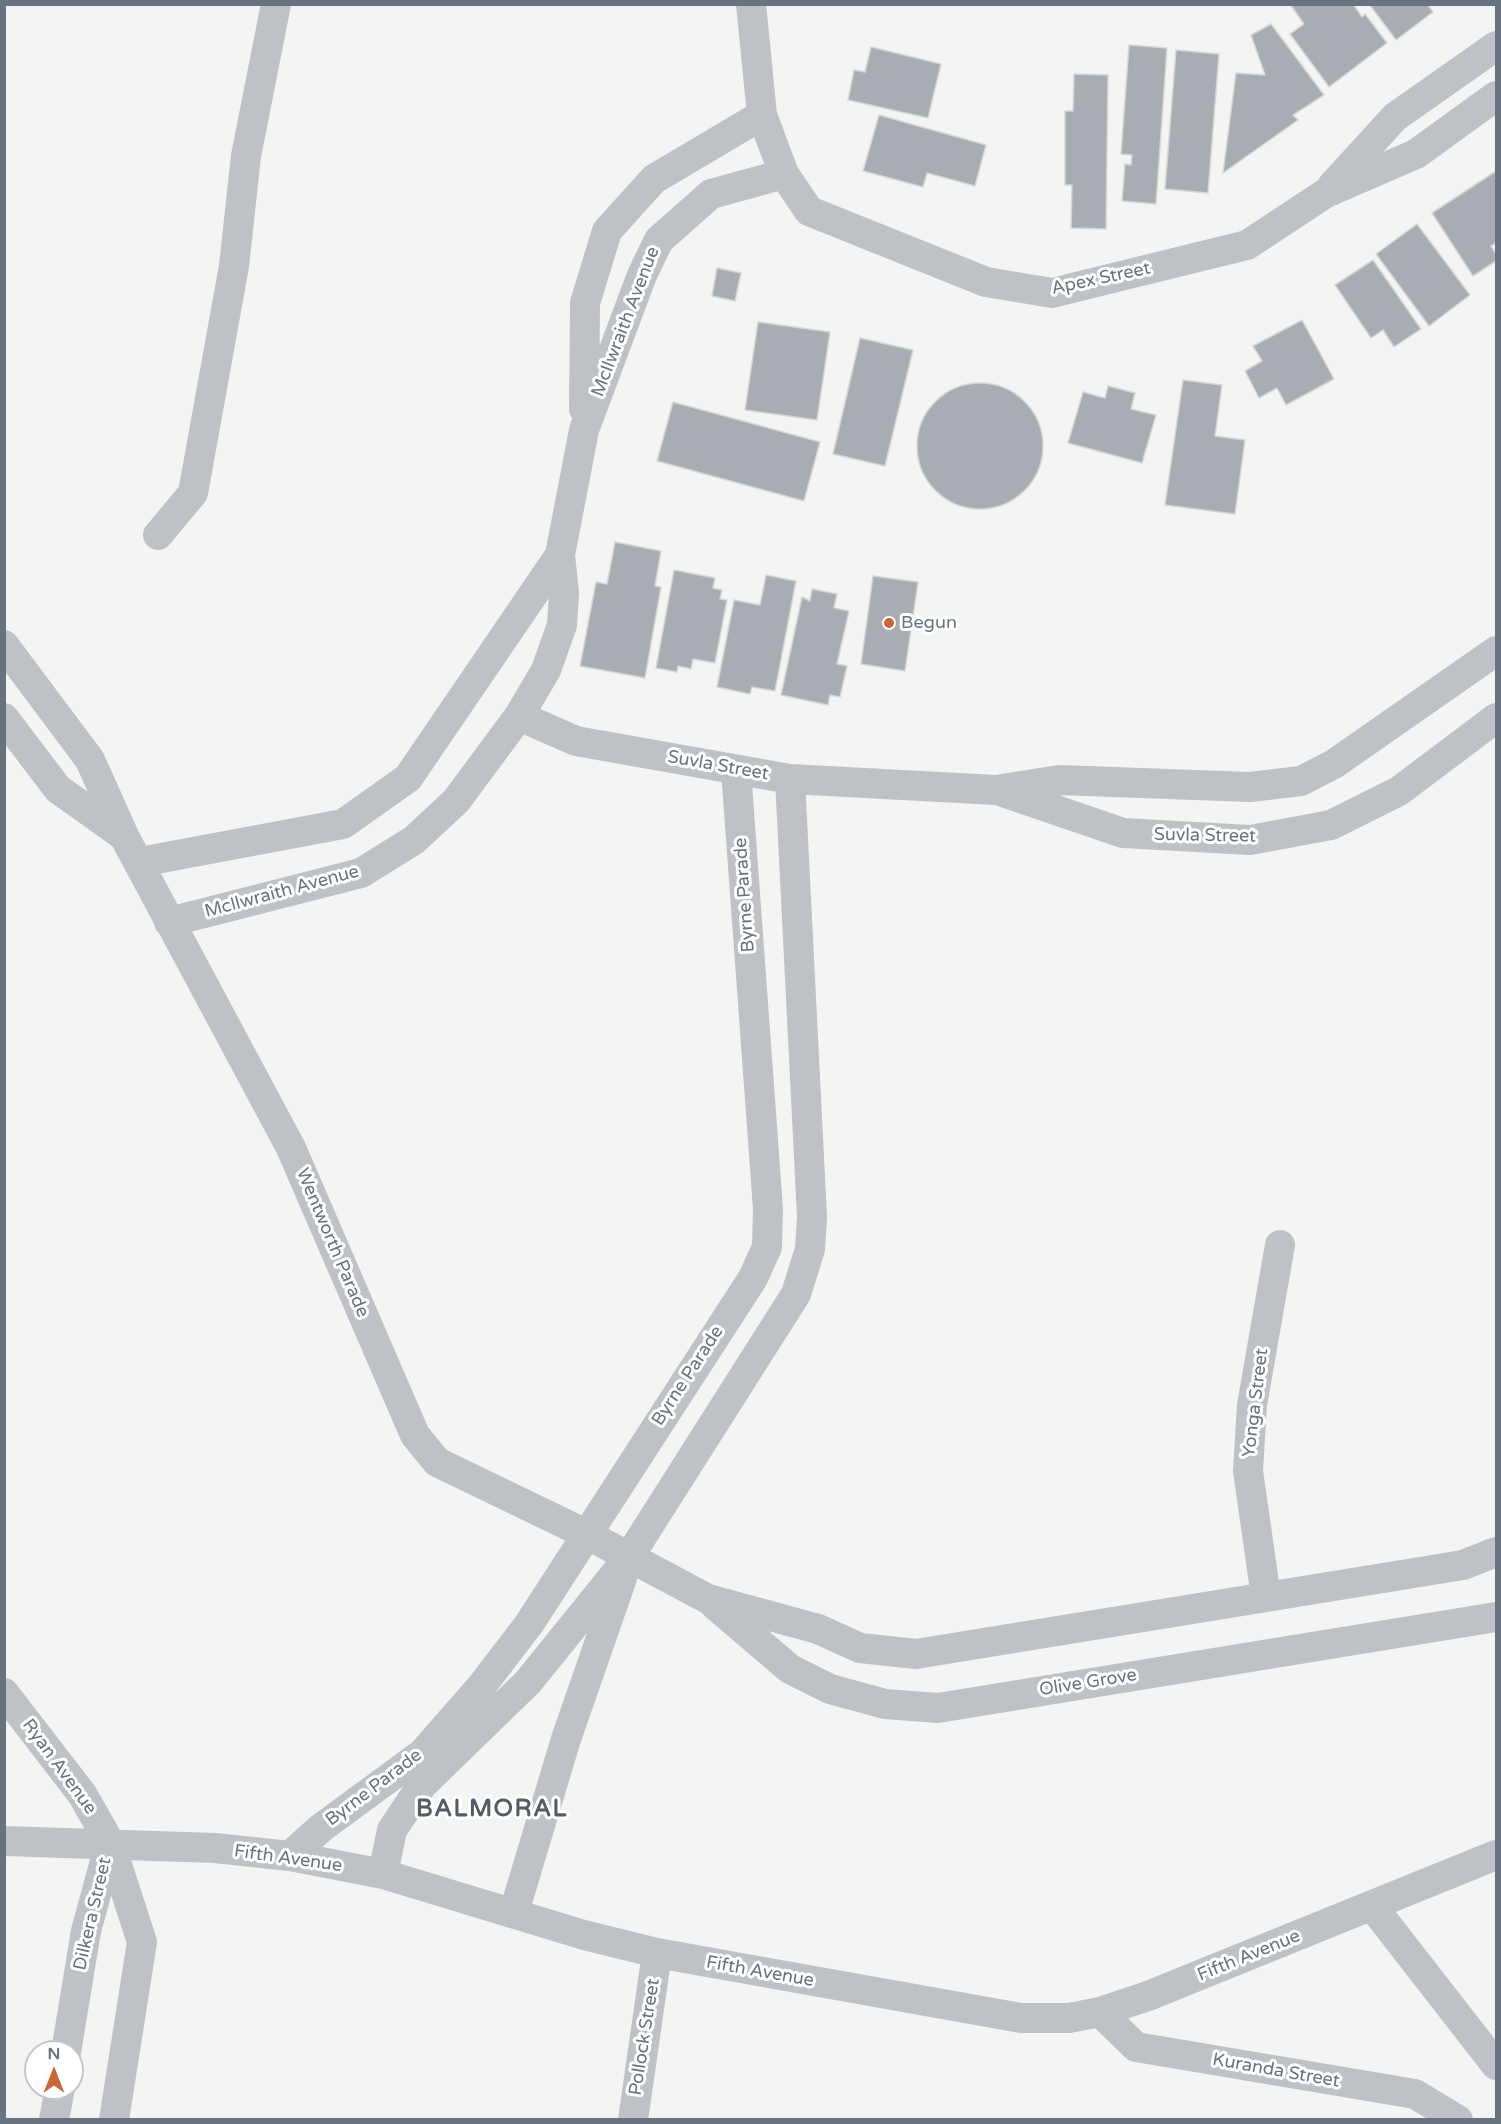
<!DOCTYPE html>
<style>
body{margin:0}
#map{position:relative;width:1501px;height:2124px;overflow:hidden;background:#f4f5f2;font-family:"Varela Round",sans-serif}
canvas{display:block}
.frame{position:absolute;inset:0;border:6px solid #67737f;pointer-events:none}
.north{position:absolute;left:24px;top:2040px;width:60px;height:60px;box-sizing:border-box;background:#fff;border:2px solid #c2c7cc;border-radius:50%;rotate:0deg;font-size:16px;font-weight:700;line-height:24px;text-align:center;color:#67737f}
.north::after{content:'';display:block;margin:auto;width:21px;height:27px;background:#cd6539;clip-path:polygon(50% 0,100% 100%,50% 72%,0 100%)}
</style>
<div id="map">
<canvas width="1501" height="2124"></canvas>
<div class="frame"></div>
<div class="north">N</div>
</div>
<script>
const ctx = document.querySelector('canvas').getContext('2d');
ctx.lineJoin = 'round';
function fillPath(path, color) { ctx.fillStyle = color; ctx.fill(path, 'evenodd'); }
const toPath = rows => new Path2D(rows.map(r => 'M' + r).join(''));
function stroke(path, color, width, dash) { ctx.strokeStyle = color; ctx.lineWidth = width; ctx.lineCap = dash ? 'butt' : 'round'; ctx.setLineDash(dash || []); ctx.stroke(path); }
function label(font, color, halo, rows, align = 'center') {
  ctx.font = font + ' "Varela Round",sans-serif'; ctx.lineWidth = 6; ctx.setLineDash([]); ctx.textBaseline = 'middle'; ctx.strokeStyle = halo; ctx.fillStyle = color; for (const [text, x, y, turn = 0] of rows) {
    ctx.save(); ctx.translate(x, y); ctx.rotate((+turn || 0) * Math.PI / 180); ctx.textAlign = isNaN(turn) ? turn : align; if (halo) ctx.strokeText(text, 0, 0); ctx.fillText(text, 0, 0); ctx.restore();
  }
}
const building = toPath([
 [1290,4,1353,4,1362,17,1365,14,1387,43,1329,87,1290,34,1304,24,1290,4],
 [1369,4,1427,4,1433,12,1396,40,1369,4],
 [1271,24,1324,95,1293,115,1298,120,1223,173,1236,73,1265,75,1251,35,1271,24],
 [1129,45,1167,48,1156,204,1122,201,1125,164,1131,165,1132,155,1121,154,1129,45],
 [871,47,941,64,928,118,848,100,854,70,865,72,871,47],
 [1176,50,1219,54,1208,193,1165,189,1176,50],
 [1074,74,1108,75,1106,229,1071,228,1072,185,1065,185,1065,111,1073,111,1074,74],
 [879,115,986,145,975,186,927,173,923,187,863,171,879,115],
 [1496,171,1496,243,1491,246,1496,254,1496,261,1473,276,1432,213,1496,171],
 [1417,224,1470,295,1429,326,1376,254,1417,224],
 [1373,260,1421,329,1394,347,1383,330,1371,338,1335,285,1373,260],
 [717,268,741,273,735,301,712,296,717,268],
 [1302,320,1334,379,1286,405,1277,388,1259,398,1245,371,1262,361,1253,346,1302,320],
 [758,322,830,332,817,420,745,410,758,322],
 [860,338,913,350,885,466,833,454,860,338],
 [1183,380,1222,385,1215,436,1245,440,1235,514,1165,505,1183,380],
 '917 446a63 63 0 1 1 126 0a63 63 0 1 1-126 0Z',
 [1108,386,1135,393,1131,409,1156,415,1142,463,1068,443,1083,392,1105,398,1108,386],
 [673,402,820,442,804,501,657,461,673,402],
 [615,542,661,551,655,586,661,587,645,678,580,666,596,582,607,584,615,542],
 [674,570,715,578,713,588,722,590,720,599,727,600,715,663,693,659,691,669,678,666,677,672,656,668,674,570],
 [766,575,796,581,775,691,752,687,750,694,717,687,734,600,760,605,766,575],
 [873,576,918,582,905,671,861,664,873,576],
 [812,589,837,594,834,608,849,611,837,664,847,666,840,697,830,695,828,705,781,695,802,597,810,601,812,589]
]);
fillPath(building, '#a7adb3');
stroke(building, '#d6d6d4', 1.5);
stroke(toPath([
 [751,4,762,115,784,174,809,211,986,282,1052,293,1247,245,1326,193,1416,154,1496,96],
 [1332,186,1395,117,1496,46],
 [584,409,585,303,607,231,654,179,762,115],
 [158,535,193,493,234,266,246,156,276,4],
 [4,645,90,760,124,836,291,1148,415,1435,437,1462,586,1534,708,1599,818,1629,860,1648,916,1654,1463,1565,1496,1552],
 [519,716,576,741,790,779,996,790,1059,780,1250,787,1301,781,1334,764,1496,651],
 [4,718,58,789,124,836],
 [1000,791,1123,833,1250,840,1331,825,1399,791,1496,718],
 [140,862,343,824,408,778,560,555],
 [169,922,361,873,414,840,456,801,519,716,546,670,562,625,564,593,560,555,584,430,642,275,659,240,711,194,784,174],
 [1266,1597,1248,1471,1252,1405,1280,1245],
 [715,1605,790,1669,830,1689,885,1704,938,1708,1496,1617],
 [4,1693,82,1794,110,1843,142,1942,114,2120],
 [4,1841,215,1848,290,1856,383,1874,584,1935,657,1953,1021,2018,1069,2018,1100,2012,1148,1996,1496,1855],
 [290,1856,321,1828,423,1753,480,1688,529,1624,753,1278,767,1247,768,1209,736,770],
 [383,1874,392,1830,422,1785,528,1682,629,1557,796,1294,810,1249,812,1217,790,779],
 [1373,1907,1496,2065],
 [514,1912,566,1739,622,1578],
 [1100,2012,1136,2047,1415,2094,1458,2120],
 [66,2052,86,1931,110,1843],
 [54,2120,60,2088],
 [633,2120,657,1953]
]), '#bec1c5', 30);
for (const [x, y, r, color] of [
 [889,623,6,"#cd6539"]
]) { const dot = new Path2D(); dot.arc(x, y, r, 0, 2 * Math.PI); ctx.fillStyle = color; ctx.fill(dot); stroke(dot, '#fff', 2); }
label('18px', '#67737f', '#fff', [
 ["Apex Street",1101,279,-12],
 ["McIlwraith Avenue",626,322,-69],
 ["Suvla Street",718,766,10],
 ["Suvla Street",1205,836,1],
 ["McIlwraith Avenue",282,892,-15],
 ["Byrne Parade",745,895,-94],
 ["Wentworth Parade",332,1243,67],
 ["Byrne Parade",688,1376,-57],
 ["Yonga Street",1256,1403,-83],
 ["Olive Grove",1088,1683,-9],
 ["Ryan Avenue",59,1767,54],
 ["Byrne Parade",374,1788,-37],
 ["Fifth Avenue",288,1859,8],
 ["Dilkera Street",93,1914,-77],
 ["Fifth Avenue",1249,1956,-22],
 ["Fifth Avenue",760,1972,10],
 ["Pollock Street",645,2037,-81],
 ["Kuranda Street",1276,2071,10]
]);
label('18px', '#67737f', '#fff', [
 ["Begun",901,623]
], 'left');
ctx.letterSpacing = '1.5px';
label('bold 24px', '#545d65', '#fff', [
 ["BALMORAL",492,1810]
]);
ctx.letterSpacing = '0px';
</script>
